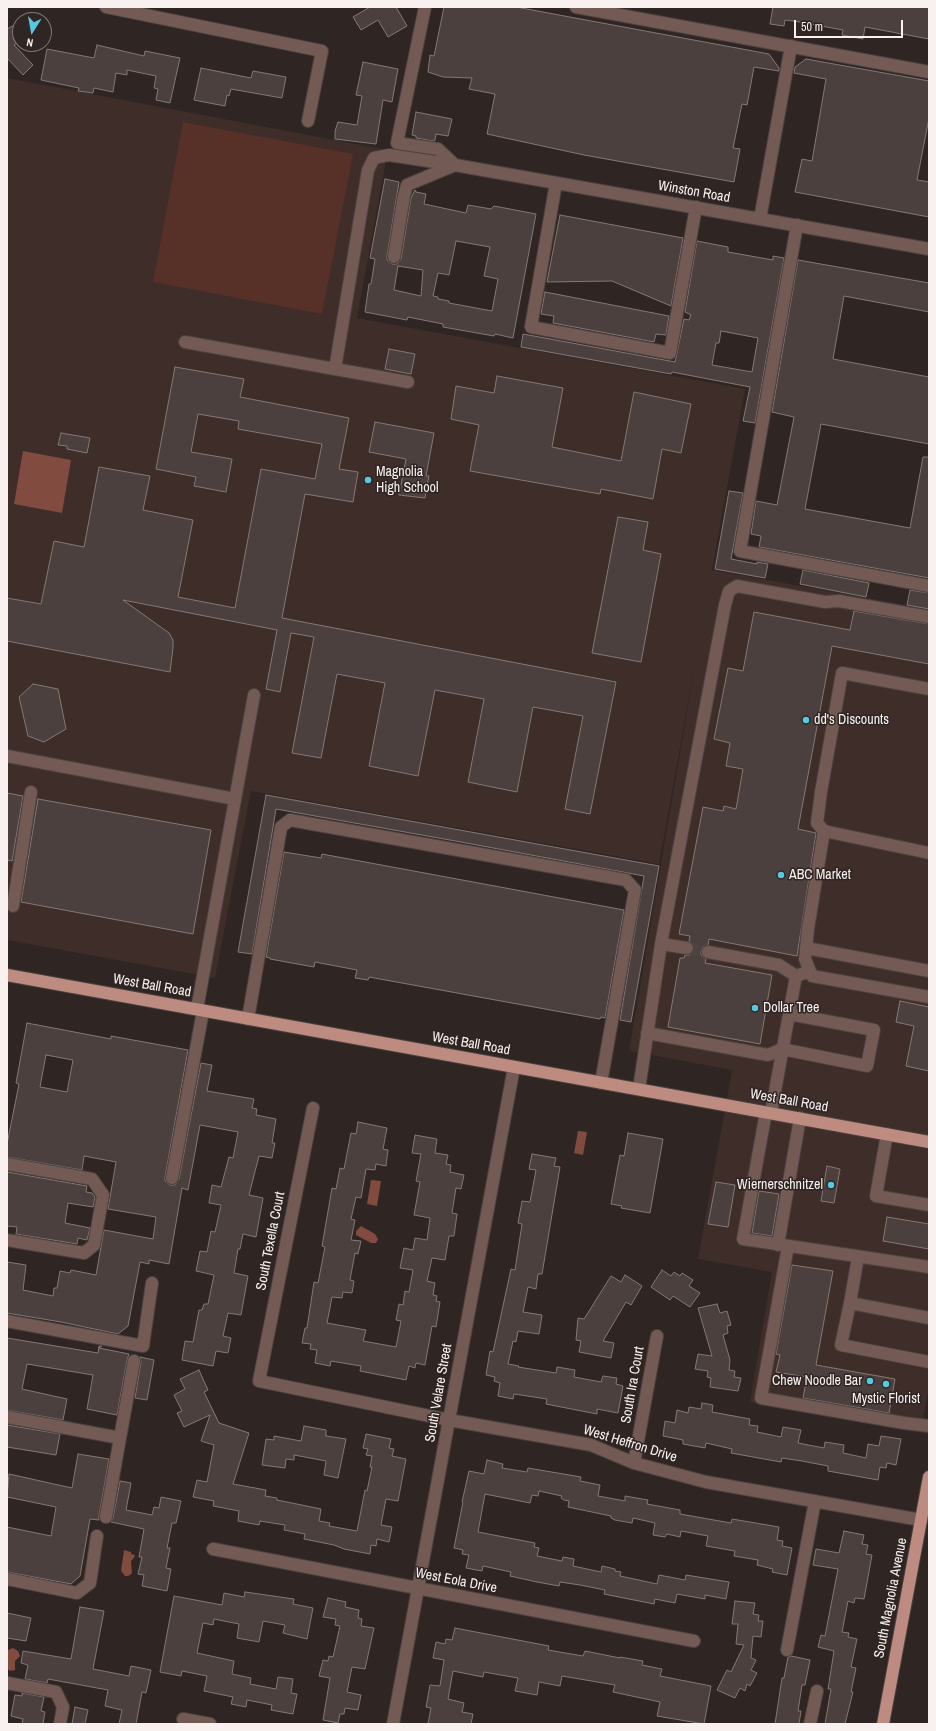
<!DOCTYPE html>
<style>
body{margin:0}
#map{position:relative;width:936px;height:1731px;overflow:hidden;background:#2f2523;font-family:"Archivo Narrow",sans-serif}
canvas{display:block}
.frame{position:absolute;inset:0;border:8px solid #f8f1ef;pointer-events:none}
.north{position:absolute;left:12px;top:12px;width:40px;height:40px;box-sizing:border-box;background:#2f2523;border:1px solid #7f7775;border-radius:50%;rotate:191deg;font-size:11px;font-weight:700;line-height:16px;text-align:center;color:#f8f1ef}
.north::after{content:'';display:block;margin:auto;width:14px;height:18px;background:#56c9e0;clip-path:polygon(50% 0,100% 100%,50% 72%,0 100%)}
.scale{position:absolute;left:794px;top:20px;width:109px;height:18px;box-sizing:border-box;border:2px solid #f8f1ef;border-top:0;padding-left:5px;font-size:12px;line-height:14px;white-space:nowrap;color:#f8f1ef;-webkit-text-stroke:3px #2f2523;paint-order:stroke}
</style>
<div id="map">
<canvas width="936" height="1731"></canvas>
<div class="frame"></div>
<div class="north">N</div>
<div class="scale">50 m</div>
</div>
<script>
const ctx = document.querySelector('canvas').getContext('2d');
ctx.lineJoin = 'round';
function fillPath(path, color) { ctx.fillStyle = color; ctx.fill(path, 'evenodd'); }
const toPath = rows => new Path2D(rows.map(r => 'M' + r).join(''));
function stroke(path, color, width, dash) { ctx.strokeStyle = color; ctx.lineWidth = width; ctx.lineCap = dash ? 'butt' : 'round'; ctx.setLineDash(dash || []); ctx.stroke(path); }
function label(font, color, halo, rows, align = 'center') {
  ctx.font = font + ' "Archivo Narrow",sans-serif'; ctx.lineWidth = 3; ctx.setLineDash([]); ctx.textBaseline = 'middle'; ctx.strokeStyle = halo; ctx.fillStyle = color; for (const [text, x, y, turn = 0] of rows) {
    ctx.save(); ctx.translate(x, y); ctx.rotate((+turn || 0) * Math.PI / 180); ctx.textAlign = isNaN(turn) ? turn : align; if (halo) ctx.strokeText(text, 0, 0); ctx.fillText(text, 0, 0); ctx.restore();
  }
}
fillPath(toPath([
 [7,78,388,150,357,318,745,389,712,570,929,609,929,1386,921,1432,750,1402,772,1272,698,1259,732,1070,629,1051,696,659,659,864,251,791,215,978,7,940]
]), '#3e2d29');
fillPath(toPath([
 [183,122,353,154,322,314,153,282]
]), '#573028');
fillPath(toPath([
 [23,451,71,460,62,513,14,504],
 [578,1131,587,1132,583,1155,574,1153],
 [371,1180,381,1181,377,1206,367,1204],
 [361,1226,375,1234,378,1239,376,1243,371,1243,356,1235,356,1231],
 [124,1550,131,1552,131,1554,135,1555,134,1558,131,1561,132,1573,130,1575,128,1576,125,1576,121,1571],
 [13,1648,18,1651,20,1656,15,1661,15,1670,10,1671,7,1668,8,1652,8,1650]
]), '#814b40');
const building = toPath([
 [370,7,396,7,407,26,388,37,378,20,361,30,353,17,370,7],
 [444,7,516,7,769,54,779,68,779,71,754,67,747,105,742,104,733,148,740,149,734,182,584,155,487,134,495,94,469,89,472,78,443,77,428,72,430,55,434,56,444,7],
 [773,7,929,7,929,39,865,27,863,39,842,35,843,30,800,22,785,20,784,26,770,24,773,7],
 [20,22,20,41,14,45,33,65,23,75,7,58,7,29,20,22],
 [97,45,144,56,145,51,180,58,170,103,156,100,158,89,154,88,156,76,127,70,127,75,116,73,113,92,94,88,93,93,78,91,79,88,41,80,47,49,94,58,97,45],
 [806,59,929,81,929,118,917,180,929,182,929,217,795,192,802,159,812,161,826,79,794,73,795,67,806,59],
 [363,62,398,69,392,102,383,100,376,144,335,139,335,131,338,122,357,125,362,96,356,95,363,62],
 [201,68,251,78,253,71,286,77,282,98,231,89,229,96,227,95,225,106,194,100,201,68],
 [416,112,452,119,448,136,436,134,435,140,433,141,416,138,416,136,412,135,416,112],
 [385,179,399,182,387,256,387,260,392,264,397,264,401,259,411,198,415,190,416,192,426,194,424,204,466,213,468,205,491,209,494,206,536,214,513,338,495,334,494,336,443,327,443,324,408,317,407,320,365,312,369,284,371,284,375,259,370,258,385,179],
 [456,241,490,247,484,276,498,279,492,311,449,303,449,301,438,299,438,297,433,296,438,273,449,275,456,241],
 [398,266,423,270,421,296,394,290,398,266],
 [560,215,683,238,671,306,612,281,547,282,560,215],
 [697,241,728,247,728,252,773,260,773,256,784,258,755,423,743,421,750,387,672,372,671,374,521,347,523,334,675,362,684,319,689,320,691,315,685,312,697,241],
 [721,331,758,338,752,372,712,365,716,343,719,343,721,331],
 [798,260,929,283,929,312,844,296,833,359,929,377,929,444,821,424,805,509,910,528,923,457,929,457,929,578,759,547,761,536,751,534,756,501,777,505,794,417,772,412,798,260],
 [545,292,669,316,666,335,656,334,654,342,553,323,554,316,541,314,545,292],
 [389,349,415,354,411,374,385,369,389,349],
 [175,367,244,379,240,397,349,418,339,469,358,472,353,502,305,494,282,618,616,682,590,814,565,809,583,716,533,707,517,792,468,782,484,699,435,690,418,776,369,766,385,683,337,674,321,758,292,753,314,637,291,633,280,692,266,689,277,630,123,600,169,633,173,640,173,648,170,672,7,641,7,598,41,604,54,541,84,547,99,467,150,476,143,510,193,520,178,597,235,608,261,469,315,479,322,444,238,429,239,421,198,414,191,452,232,459,226,492,194,486,196,477,156,469,175,367],
 [497,376,563,388,552,447,621,461,634,392,691,404,681,453,662,449,653,499,601,489,600,494,470,471,479,425,451,419,456,386,494,393,497,376],
 [375,422,434,433,426,476,429,476,425,498,399,495,406,459,369,452,375,422],
 [61,433,90,438,87,453,67,449,67,446,58,445,61,433],
 [729,491,743,493,731,559,757,564,757,562,768,564,765,578,715,569,729,491],
 [618,517,648,522,643,550,661,554,641,662,592,653,618,517],
 [803,570,869,583,866,597,800,584,803,570],
 [910,590,929,593,929,609,907,605,910,590],
 [854,611,929,624,929,664,832,646,798,829,816,833,797,956,709,939,708,945,703,947,701,951,701,955,706,959,705,963,772,975,760,1044,668,1027,680,958,684,958,685,955,690,955,694,950,694,945,689,941,690,936,679,934,703,807,723,811,724,806,736,809,743,769,726,766,730,743,714,739,728,668,743,671,754,612,850,630,854,611],
 [33,684,58,689,66,729,44,742,28,736,19,697,33,684],
 [7,793,23,796,12,861,7,860,7,793],
 [266,795,659,866,631,1022,620,1020,644,876,461,842,276,809,252,954,238,952,266,795],
 [38,799,211,830,193,934,21,902,38,799],
 [284,852,321,858,322,854,624,910,605,1018,601,1017,600,1019,369,977,368,980,355,978,357,970,315,962,314,967,270,959,270,958,266,957,284,852],
 [900,1001,929,1007,929,1071,906,1066,914,1026,896,1022,900,1001],
 [27,1023,111,1039,111,1036,188,1050,165,1177,165,1181,170,1185,175,1185,179,1179,201,1063,212,1065,207,1091,254,1099,252,1108,257,1109,256,1115,276,1119,272,1143,275,1143,272,1158,259,1156,249,1195,263,1198,256,1237,243,1234,240,1249,238,1249,234,1273,248,1276,241,1315,228,1313,223,1336,231,1338,228,1353,216,1351,213,1366,182,1360,185,1341,193,1342,199,1310,202,1310,204,1304,208,1304,214,1275,196,1271,200,1251,207,1252,211,1231,215,1232,221,1205,209,1203,212,1185,221,1187,229,1157,233,1158,238,1132,200,1125,188,1190,182,1188,169,1264,149,1260,149,1264,140,1262,128,1326,118,1334,61,1322,7,1313,7,1262,26,1265,23,1290,53,1296,54,1288,57,1288,60,1271,70,1273,71,1270,96,1275,104,1230,153,1239,156,1217,108,1209,116,1162,84,1156,82,1170,7,1157,7,1144,19,1084,16,1083,27,1023],
 [46,1055,73,1060,67,1092,40,1087,46,1055],
 [358,1122,387,1128,383,1149,388,1150,386,1166,376,1164,375,1170,366,1169,361,1198,356,1197,351,1219,355,1220,351,1240,361,1241,358,1254,355,1253,350,1280,354,1281,352,1293,343,1292,342,1298,332,1297,327,1323,366,1330,363,1341,396,1347,401,1321,396,1320,399,1304,403,1305,405,1291,409,1292,413,1270,400,1268,404,1248,413,1250,415,1238,427,1240,430,1218,414,1215,420,1182,416,1181,421,1154,412,1153,415,1135,437,1139,435,1153,448,1155,446,1164,451,1165,450,1172,464,1175,461,1189,456,1188,452,1213,457,1214,454,1236,449,1236,445,1260,432,1258,427,1281,435,1283,433,1295,437,1296,436,1301,440,1302,436,1327,432,1326,425,1365,416,1363,415,1368,409,1366,406,1380,360,1371,361,1366,331,1361,330,1366,315,1363,317,1350,310,1349,311,1344,302,1343,305,1328,307,1328,314,1282,318,1283,325,1247,322,1246,332,1188,336,1189,340,1168,344,1169,351,1133,356,1134,358,1122],
 [628,1133,663,1139,650,1213,621,1208,622,1206,611,1204,620,1155,624,1156,628,1133],
 [532,1154,556,1158,554,1166,560,1167,542,1274,538,1274,536,1289,528,1287,523,1312,542,1315,539,1334,518,1331,516,1342,513,1341,508,1364,519,1366,518,1367,556,1373,557,1367,575,1370,574,1377,601,1382,603,1376,617,1378,616,1384,623,1386,618,1413,597,1409,597,1414,546,1404,547,1399,514,1394,513,1399,498,1396,500,1383,494,1381,495,1377,486,1375,490,1351,493,1352,511,1269,515,1270,522,1224,518,1223,522,1201,530,1202,536,1170,529,1169,532,1154],
 [827,1166,840,1169,834,1203,821,1201,827,1166],
 [7,1172,87,1186,86,1192,92,1193,95,1197,93,1207,68,1203,65,1223,90,1228,87,1240,78,1238,77,1244,16,1234,17,1227,7,1226,7,1172],
 [716,1182,735,1185,728,1227,708,1224,716,1182],
 [759,1191,779,1194,772,1236,752,1233,759,1191],
 [887,1217,929,1224,929,1249,883,1241,887,1217],
 [792,1265,833,1271,816,1365,895,1379,889,1413,803,1398,807,1377,776,1372,780,1355,776,1354,792,1265],
 [662,1270,671,1276,674,1272,680,1276,682,1273,693,1280,689,1286,700,1293,690,1307,673,1296,670,1300,651,1287,662,1270],
 [625,1275,642,1286,631,1305,626,1302,603,1341,614,1343,611,1358,579,1352,581,1341,576,1340,578,1318,584,1319,611,1276,621,1282,625,1275],
 [717,1304,720,1313,727,1311,731,1325,727,1326,728,1333,723,1335,730,1360,729,1370,735,1371,734,1377,741,1378,738,1391,710,1387,711,1378,707,1377,708,1371,695,1369,698,1354,712,1356,698,1308,717,1304],
 [7,1338,98,1353,99,1346,102,1346,99,1348,129,1354,127,1360,117,1415,87,1409,93,1375,27,1364,22,1389,67,1399,63,1420,7,1410,7,1338],
 [140,1357,154,1360,147,1400,135,1398,141,1362,140,1357],
 [199,1370,208,1390,204,1392,219,1423,249,1433,233,1484,266,1490,265,1496,277,1498,277,1500,321,1509,319,1521,330,1523,329,1526,357,1531,365,1490,367,1491,372,1467,370,1467,372,1456,366,1455,368,1449,363,1448,366,1434,391,1439,389,1448,394,1449,392,1456,406,1459,398,1501,386,1499,381,1525,392,1527,389,1542,377,1539,376,1546,371,1545,370,1554,344,1549,334,1545,304,1539,305,1534,284,1530,285,1525,260,1521,259,1525,238,1521,239,1511,213,1506,214,1501,193,1497,197,1480,207,1482,214,1445,201,1441,210,1415,184,1427,177,1413,182,1411,174,1395,185,1389,180,1379,199,1370],
 [702,1403,713,1405,712,1412,750,1419,749,1425,758,1426,757,1432,781,1437,783,1427,801,1430,798,1443,824,1448,825,1442,844,1445,843,1453,866,1458,868,1444,879,1446,881,1436,901,1439,896,1465,887,1463,886,1468,880,1467,878,1480,828,1471,828,1466,802,1461,782,1458,781,1462,753,1457,731,1453,732,1449,706,1443,705,1448,683,1444,683,1440,663,1436,665,1421,675,1423,677,1410,688,1413,689,1407,701,1409,702,1403],
 [7,1425,60,1434,56,1455,7,1447,7,1425],
 [304,1426,326,1430,326,1436,346,1439,338,1478,324,1475,326,1461,294,1455,294,1460,286,1459,285,1468,262,1465,266,1439,274,1440,274,1436,301,1441,304,1426],
 [78,1454,109,1459,99,1516,99,1520,90,1519,80,1576,71,1584,7,1572,7,1527,51,1536,56,1507,7,1497,9,1474,72,1488,78,1454],
 [487,1460,503,1464,502,1468,527,1472,528,1468,581,1477,580,1481,600,1485,598,1496,625,1501,625,1496,648,1500,647,1504,680,1510,680,1514,731,1523,732,1519,779,1527,777,1540,783,1541,782,1546,792,1548,787,1575,772,1572,773,1569,757,1565,758,1560,734,1556,735,1551,706,1546,708,1536,681,1531,680,1537,667,1534,665,1537,653,1535,655,1523,633,1518,632,1523,615,1520,611,1518,611,1516,568,1507,569,1501,564,1500,561,1498,562,1496,539,1491,538,1496,532,1495,530,1503,485,1494,478,1532,535,1543,534,1547,539,1548,537,1556,562,1561,563,1557,574,1559,573,1566,601,1572,602,1566,615,1569,615,1571,621,1572,620,1576,657,1584,659,1575,685,1580,686,1575,729,1582,726,1599,705,1595,705,1599,677,1594,675,1603,655,1599,654,1604,604,1594,605,1590,580,1585,560,1582,559,1586,537,1582,510,1576,511,1572,483,1566,482,1571,466,1568,469,1555,462,1554,463,1550,454,1548,463,1502,462,1502,469,1471,484,1474,487,1460],
 [120,1481,131,1483,126,1510,152,1515,154,1507,159,1508,161,1497,181,1501,176,1523,172,1523,167,1548,170,1548,166,1568,171,1569,167,1591,142,1586,144,1575,138,1574,142,1557,139,1557,144,1529,111,1522,113,1518,120,1481],
 [844,1531,864,1535,862,1544,868,1545,866,1554,872,1555,864,1599,855,1598,854,1603,848,1601,842,1632,849,1633,848,1637,857,1639,851,1667,856,1668,851,1692,853,1692,845,1724,825,1724,831,1689,828,1689,834,1651,818,1647,821,1635,825,1636,838,1569,813,1565,816,1549,839,1553,844,1531],
 [245,1592,294,1599,293,1604,313,1608,307,1639,283,1633,285,1625,263,1621,259,1642,237,1638,239,1624,214,1619,213,1625,203,1623,197,1653,234,1661,232,1674,251,1678,250,1684,276,1689,278,1677,293,1679,291,1693,297,1694,293,1714,271,1710,272,1705,247,1700,246,1707,231,1704,233,1697,204,1691,207,1676,182,1671,181,1676,160,1672,174,1596,222,1605,224,1593,244,1597,245,1592],
 [328,1598,346,1602,345,1607,359,1610,358,1618,362,1619,361,1626,374,1628,365,1669,352,1667,347,1692,361,1695,358,1710,345,1708,344,1714,340,1714,338,1723,323,1720,330,1678,319,1676,323,1660,328,1661,329,1656,333,1657,340,1626,335,1625,336,1619,323,1617,328,1598],
 [735,1601,755,1603,753,1614,759,1615,758,1621,763,1621,761,1637,753,1636,751,1658,756,1660,751,1670,757,1673,750,1686,747,1684,745,1691,740,1688,735,1698,717,1690,727,1670,731,1672,744,1645,736,1644,738,1624,732,1624,735,1601],
 [80,1607,104,1611,93,1669,129,1676,131,1666,151,1670,146,1693,142,1692,136,1724,119,1724,122,1710,105,1706,108,1690,48,1679,47,1683,25,1679,28,1665,21,1663,23,1651,71,1659,80,1607],
 [7,1613,31,1618,26,1641,7,1638,7,1613],
 [455,1628,549,1646,548,1650,571,1654,583,1656,585,1651,620,1658,620,1657,643,1661,642,1665,662,1669,660,1676,711,1686,704,1724,657,1716,660,1702,613,1692,615,1685,562,1676,560,1686,539,1682,537,1695,515,1691,518,1678,484,1672,483,1677,453,1671,448,1699,464,1703,462,1712,473,1714,471,1724,428,1724,431,1708,426,1707,430,1685,440,1686,444,1660,433,1658,436,1642,445,1644,446,1639,452,1640,455,1628],
 [791,1656,810,1660,805,1685,802,1685,798,1711,801,1711,799,1724,775,1724,782,1678,784,1678,788,1657,791,1656],
 [22,1693,44,1697,41,1711,45,1712,43,1724,22,1724,23,1719,11,1716,15,1695,22,1696,22,1693],
 [75,1707,88,1710,85,1724,72,1724,75,1707]
]);
fillPath(building, '#4b403e');
stroke(building, '#847875', 1);
stroke(toPath([
 [687,948,708,952]
]), '#4d4442', 12, [12, 6]);
const minor = toPath([
 [106,7,322,51,308,121],
 [425,7,397,143,438,149,455,165],
 [576,7,929,72],
 [556,183,531,327,670,353,696,207],
 [760,219,791,46],
 [797,225,740,551,929,586],
 [394,257,404,196,407,185,455,165],
 [185,342,335,369],
 [408,382,335,369,368,170,374,158,389,155,455,165,929,249],
 [929,689,842,673,821,792,817,823,824,831,929,853],
 [7,756,235,799],
 [824,831,808,929,805,959,812,976,929,997],
 [13,906,31,792],
 [661,944,687,948],
 [806,948,929,971],
 [708,952,779,965,796,976],
 [197,1009,254,695],
 [248,1019,281,827,290,820,626,880,635,890,601,1083],
 [647,1033,768,1055,782,1049,867,1066,874,1030,789,1014],
 [639,1089,661,944,725,605,729,591,737,586,825,602,839,601,929,617],
 [313,1108,259,1381,449,1420,591,1445,634,1463,706,1482,921,1520],
 [766,1112,743,1239,929,1267],
 [771,1113,796,976,810,971],
 [887,1134,876,1196,929,1205],
 [7,1164,92,1179,103,1195,94,1245,84,1253,7,1240],
 [172,1178,203,1011],
 [778,1245,800,1118],
 [788,1246,761,1398,904,1423,929,1426],
 [850,1303,858,1257],
 [929,1318,850,1303,841,1345,929,1362],
 [7,1321,143,1346,152,1283],
 [7,1417,120,1438,106,1517],
 [120,1438,134,1361],
 [634,1463,657,1336],
 [213,1549,694,1641],
 [7,1579,77,1593,90,1583,97,1536],
 [787,1650,815,1501],
 [7,1683,56,1692,63,1707,60,1724],
 [183,1719,210,1724],
 [393,1724,514,1067],
 [810,1724,817,1691]
]);
const major = toPath([
 [7,975,929,1142],
 [883,1724,929,1477]
]);
stroke(minor, '#4b4240', 14);
stroke(major, '#4b4240', 14);
stroke(minor, '#735a54', 12);
stroke(major, '#bd8b80', 12);
for (const [x, y, r, color] of [
 [368,480,4,"#56c9e0"],
 [806,720,4,"#56c9e0"],
 [781,875,4,"#56c9e0"],
 [755,1008,4,"#56c9e0"],
 [831,1185,4,"#56c9e0"],
 [870,1381,4,"#56c9e0"],
 [886,1384,4,"#56c9e0"]
]) { const dot = new Path2D(); dot.arc(x, y, r, 0, 2 * Math.PI); ctx.fillStyle = color; ctx.fill(dot); stroke(dot, '#2f2523', 1.5); }
label('14px', '#f8f1ef', '#2f2523', [
 ["Winston Road",694,192,10],
 ["West Ball Road",152,986,10],
 ["West Ball Road",471,1044,10],
 ["West Ball Road",789,1101,10],
 ["South Texella Court",271,1241,-79],
 ["South Ira Court",633,1385,-80],
 ["South Velare Street",439,1393,-80],
 ["West Heffron Drive",630,1444,17],
 ["West Eola Drive",456,1581,11],
 ["South Magnolia Avenue",891,1598,-79]
]);
label('14px', '#f8f1ef', '#2f2523', [
 ["Magnolia",376,472],
 ["High School",376,488],
 ["dd's Discounts",814,720],
 ["ABC Market",789,875],
 ["Dollar Tree",763,1008],
 ["Wiernerschnitzel",823,1185,"right"],
 ["Chew Noodle Bar",862,1381,"right"],
 ["Mystic Florist",886,1399,"center"]
], 'left');
</script>
